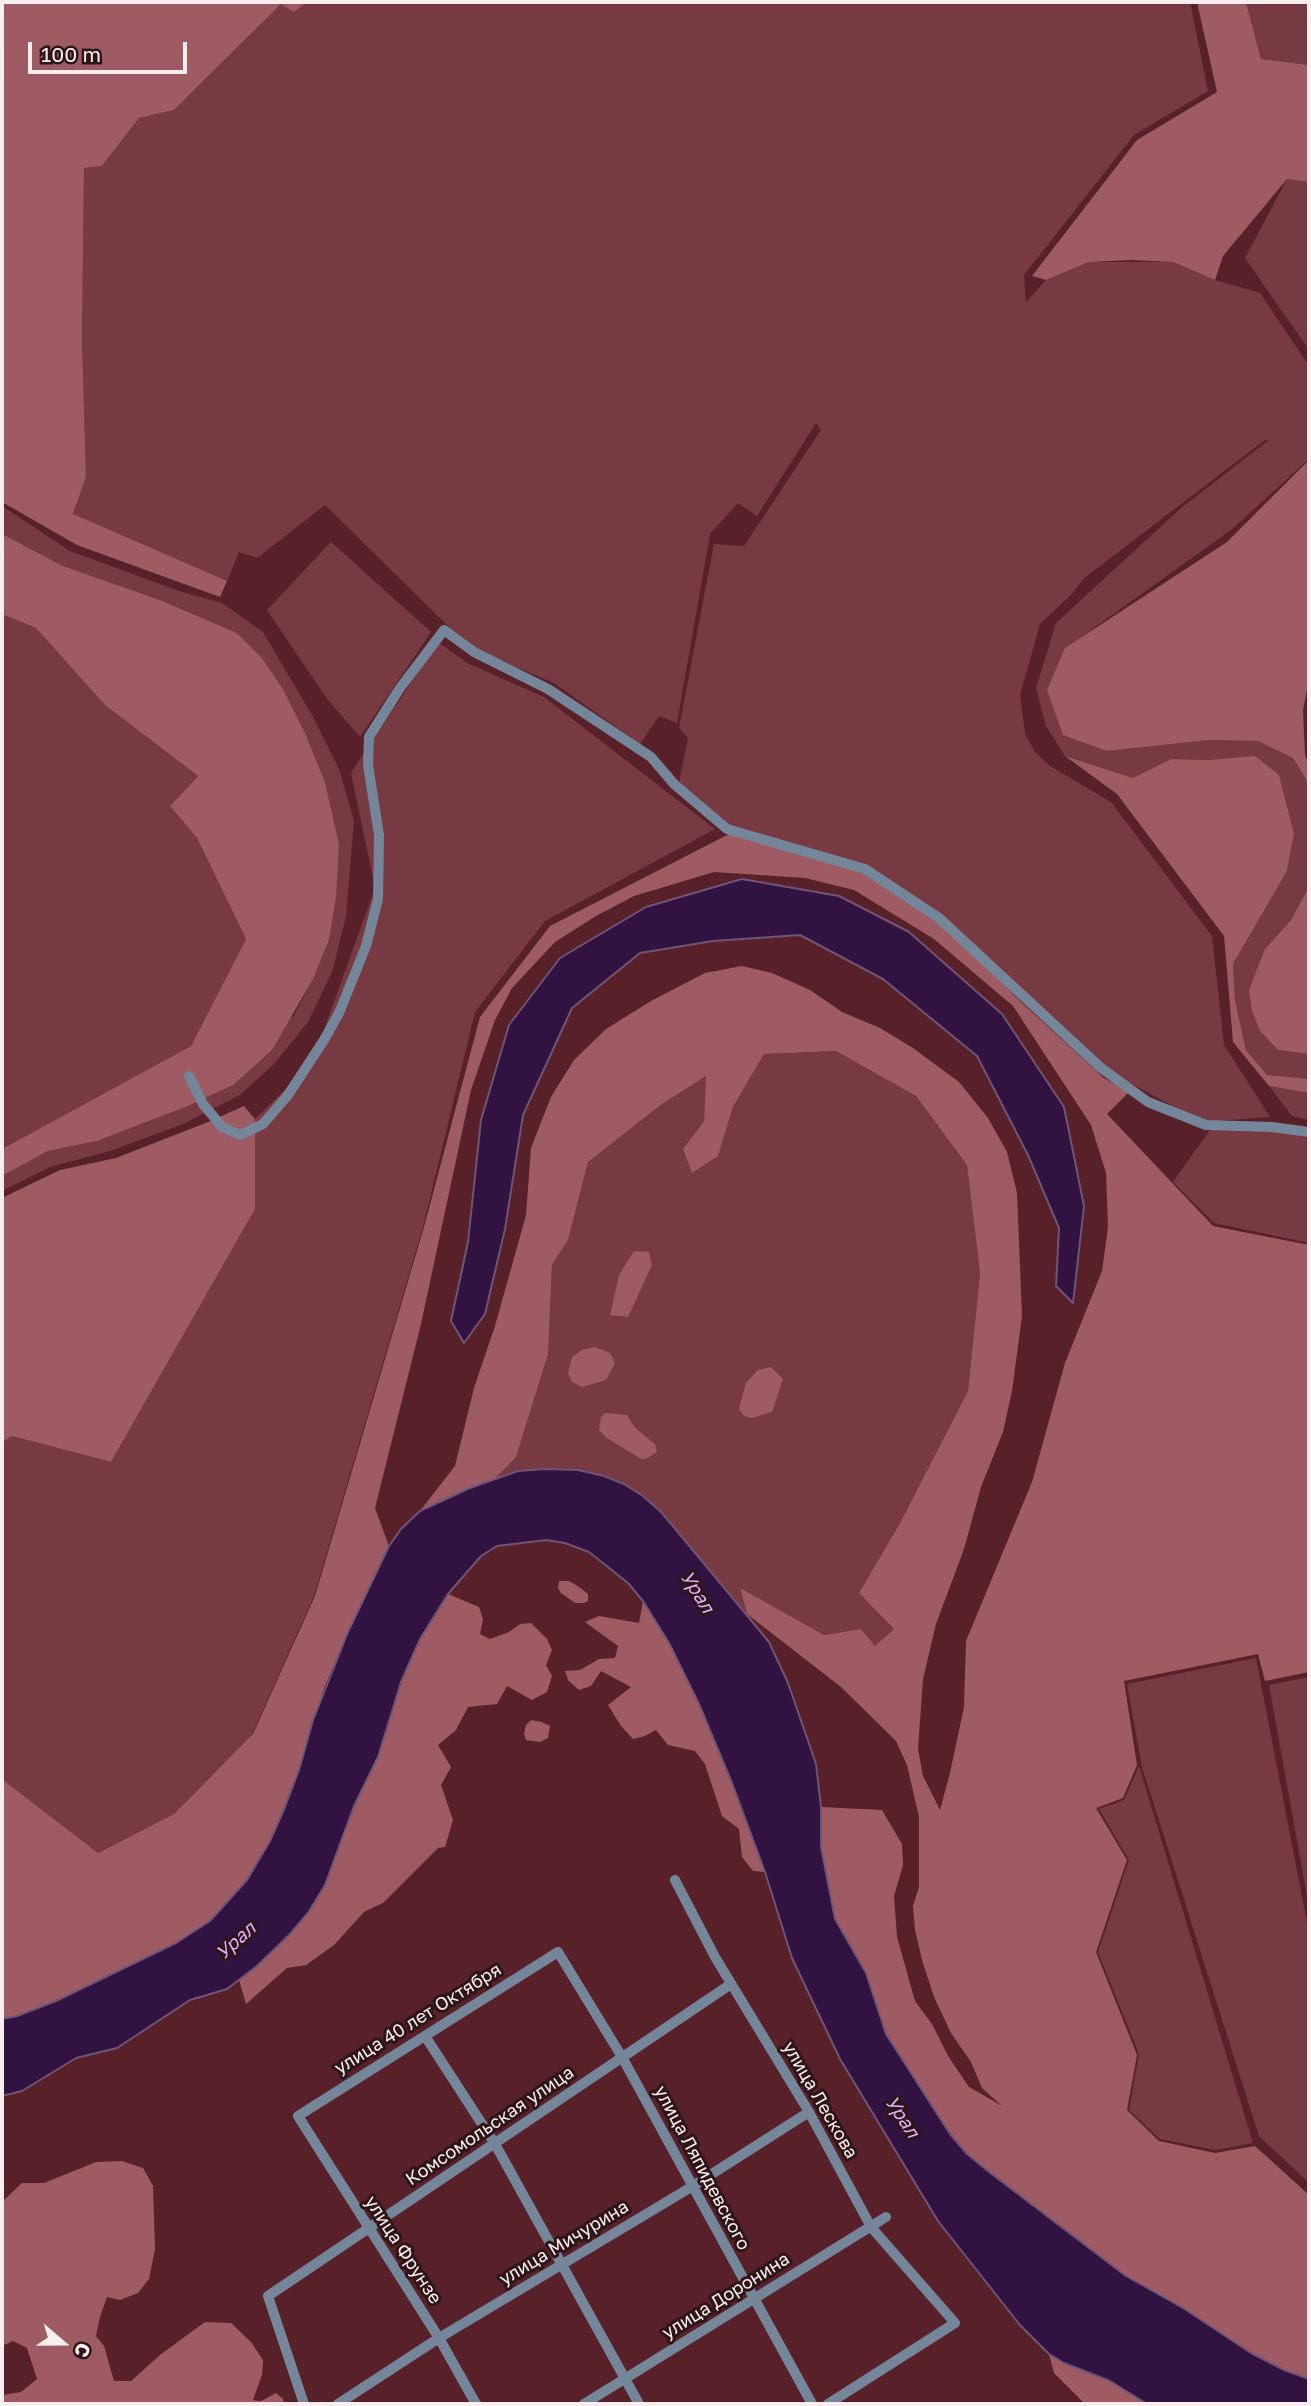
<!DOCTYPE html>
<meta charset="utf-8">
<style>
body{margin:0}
#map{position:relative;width:1311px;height:2406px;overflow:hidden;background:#582129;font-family:"Golos Text",sans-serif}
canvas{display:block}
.frame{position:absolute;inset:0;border:4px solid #fcedee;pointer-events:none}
.north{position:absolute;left:28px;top:2308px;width:70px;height:70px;-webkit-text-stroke:5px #2e1518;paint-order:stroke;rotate:110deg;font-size:19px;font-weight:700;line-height:28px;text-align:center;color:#fcedee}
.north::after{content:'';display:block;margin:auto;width:24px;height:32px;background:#fcedee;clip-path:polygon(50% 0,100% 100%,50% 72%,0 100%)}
.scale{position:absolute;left:28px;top:42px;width:159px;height:32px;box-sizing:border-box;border:4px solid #fcedee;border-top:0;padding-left:9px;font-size:21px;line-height:24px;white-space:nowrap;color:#fcedee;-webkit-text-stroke:5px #2e1518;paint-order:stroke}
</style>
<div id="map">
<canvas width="1311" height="2406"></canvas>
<div class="frame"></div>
<div class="north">С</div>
<div class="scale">100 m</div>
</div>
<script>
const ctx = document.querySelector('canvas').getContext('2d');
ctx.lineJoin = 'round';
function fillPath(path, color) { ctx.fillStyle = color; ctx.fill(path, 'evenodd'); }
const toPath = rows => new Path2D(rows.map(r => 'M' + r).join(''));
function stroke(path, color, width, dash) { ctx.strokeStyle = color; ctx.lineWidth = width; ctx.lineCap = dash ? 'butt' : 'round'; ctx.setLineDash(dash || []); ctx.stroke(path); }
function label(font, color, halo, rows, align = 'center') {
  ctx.font = font + ' "Golos Text",sans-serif'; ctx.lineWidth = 6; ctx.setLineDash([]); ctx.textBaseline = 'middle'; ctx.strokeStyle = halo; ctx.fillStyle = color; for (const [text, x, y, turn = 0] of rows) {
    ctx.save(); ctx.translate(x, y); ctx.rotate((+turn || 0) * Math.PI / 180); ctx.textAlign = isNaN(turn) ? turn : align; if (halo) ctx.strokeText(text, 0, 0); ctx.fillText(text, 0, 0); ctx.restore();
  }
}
fillPath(toPath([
 [307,2,1190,2,1208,91,1134,135,1024,275,1026,302,1046,280,1089,262,1173,262,1215,280,1260,293,1309,366,1309,459,1231,530,1066,648,1047,690,1107,751,1209,740,1258,741,1293,758,1309,784,1309,887,1291,920,1265,949,1278,1050,1309,1054,1309,1079,1267,1075,1246,1050,1235,1000,1233,964,1287,871,1294,833,1279,775,1210,760,1171,759,1133,778,1065,756,1046,726,1036,688,1056,623,1181,508,1269,440,1265,440,1083,579,1072,594,1040,624,1020,695,1025,734,1035,752,1050,766,1111,802,1212,936,1224,1045,1270,1117,1202,1122,1112,1073,943,917,728,827,678,788,688,738,679,728,714,544,744,546,821,430,816,423,757,516,738,503,710,534,677,723,659,716,640,744,554,683,481,652,452,630,325,505,257,558,239,552,227,581,73,515,86,477,82,339,84,168,102,166,139,118,174,110,281,4,294,12],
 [1246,2,1309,2,1309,65,1261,59],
 [1287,179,1309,182,1309,350,1245,258],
 [2,506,70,551,179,591,222,603,263,632,313,717,339,769,354,821,346,917,332,972,308,1022,274,1064,240,1095,183,1124,113,1150,50,1167,2,1191,2,1176,48,1151,97,1141,183,1108,294,1015,313,979,329,940,339,844,325,782,305,733,283,689,262,658,237,633,160,600,63,566,2,534],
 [331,542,431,632,360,737,328,700,267,610],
 [2,614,36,628,105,705,198,776,170,806,197,838,246,939,191,1046,2,1149],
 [438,642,467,663,544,697,715,829,545,921,475,1012,423,1227,314,1596,251,1737,174,1814,98,1853,2,1779,2,1442,12,1436,111,1462,255,1209,255,1119,312,1063,375,888,351,773],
 [836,1051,916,1096,967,1165,980,1273,968,1391,900,1523,859,1593,894,1629,875,1646,861,1629,824,1635,740,1589,747,1614,716,1580,662,1513,624,1484,604,1476,578,1470,518,1471,496,1478,516,1457,548,1356,552,1265,568,1240,588,1162,662,1104,706,1075,704,1121,683,1149,693,1172,718,1156,733,1107,764,1054],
 [1269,1086,1309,1093,1309,1120,1292,1116],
 [1210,1130,1287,1131,1309,1135,1309,1243,1214,1223,1173,1182],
 [1256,1658,1309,1933,1309,2183,1259,2136,1142,1767,1127,1684],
 [1309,1677,1309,1907,1269,1685],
 [1139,1766,1253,2143,1215,2150,1160,2139,1129,2110,1139,2054,1098,1952,1129,1860,1099,1809,1124,1800]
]), '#773a42');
fillPath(toPath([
 [2,2,307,2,294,12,281,4,174,110,139,118,102,166,84,168,82,339,86,477,73,514,227,581,220,597,77,545,2,502],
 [1197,2,1246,2,1261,59,1309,65,1309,182,1287,179,1223,256,1215,280,1173,262,1131,260,1089,262,1046,280,1032,276,1137,140,1217,92],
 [1309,460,1309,680,1303,710,1305,755,1309,765,1309,784,1293,758,1258,741,1209,740,1107,751,1063,735,1047,690,1065,648,1227,542],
 [2,534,63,566,160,600,237,633,262,658,283,689,305,733,325,782,339,844,336,897,329,940,313,979,272,1050,233,1085,183,1108,97,1141,48,1151,2,1176,2,1149,191,1046,246,939,197,838,170,806,198,776,105,705,36,628,2,614],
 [1065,756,1133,778,1171,759,1210,760,1255,756,1279,775,1294,833,1287,871,1233,964,1235,1000,1246,1050,1267,1075,1309,1079,1309,1093,1269,1086,1233,1042,1224,936,1117,794],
 [729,834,867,872,939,920,1020,1001,1104,1078,1129,1092,1107,1114,1213,1226,1309,1245,1309,1672,1265,1681,1258,1654,1124,1681,1137,1765,1123,1798,1096,1808,1127,1860,1096,1952,1137,2055,1127,2110,1159,2141,1215,2153,1255,2146,1309,2195,1309,2379,1284,2370,1251,2353,1183,2308,1126,2276,967,2154,933,2110,886,2034,866,1973,835,1919,821,1847,821,1807,882,1810,902,1844,903,1865,894,1896,897,1937,915,2001,932,2024,948,2056,969,2087,1002,2106,982,2088,971,2062,951,2033,934,1997,922,1960,915,1930,913,1906,919,1887,919,1817,907,1765,896,1741,841,1687,747,1614,740,1588,824,1635,861,1629,875,1646,894,1629,859,1593,900,1523,968,1391,980,1273,967,1165,916,1096,836,1051,764,1054,733,1107,718,1156,692,1173,683,1149,704,1121,706,1076,662,1104,588,1162,568,1240,552,1265,548,1355,516,1457,496,1478,420,1511,455,1466,474,1388,495,1326,526,1215,531,1148,551,1097,574,1060,606,1029,651,1001,705,973,742,966,772,973,810,990,842,1012,880,1028,913,1048,959,1082,988,1118,1007,1152,1017,1193,1022,1316,1012,1391,1003,1432,981,1487,964,1549,936,1624,923,1679,918,1749,923,1776,940,1810,950,1773,964,1707,966,1641,1032,1482,1065,1363,1102,1271,1108,1227,1106,1173,1091,1125,1013,1006,934,939,854,890,805,878,714,872,634,896,596,916,555,942,512,988,495,1020,471,1090,421,1324,375,1508,389,1546,348,1632,324,1688,299,1770,270,1841,247,1880,210,1921,176,1943,56,2001,17,2016,2,2019,2,1779,98,1853,174,1814,253,1734,315,1596,424,1227,480,1017,550,926],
 [1309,887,1309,1054,1278,1050,1260,1031,1252,1011,1249,990,1265,949,1291,920],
 [244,1106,255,1119,255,1209,111,1462,12,1436,2,1442,2,1198,60,1170,116,1158,208,1122],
 [634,1251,649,1252,652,1265,628,1317,610,1315,619,1275],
 [595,1347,610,1353,615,1363,606,1380,582,1387,572,1382,568,1373,572,1357,582,1350],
 [771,1367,783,1379,772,1412,752,1418,744,1416,739,1409,746,1383,758,1370],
 [605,1413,627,1415,635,1428,655,1444,657,1452,646,1459,641,1459,607,1438,599,1430,601,1417],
 [559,1581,569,1581,579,1587,588,1594,588,1601,584,1603,575,1603,561,1593,558,1588],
 [448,1594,479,1607,483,1619,480,1634,490,1639,509,1632,520,1624,531,1623,547,1639,552,1650,546,1665,552,1676,547,1692,532,1700,507,1686,497,1704,468,1707,456,1730,438,1745,451,1767,441,1785,453,1820,445,1847,438,1848,383,1903,364,1912,334,1945,306,1965,287,1968,246,2004,239,1980,257,1966,325,1885,354,1806,378,1757,401,1682,420,1639],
 [643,1601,669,1643,699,1704,732,1783,765,1872,753,1871,742,1857,739,1829,722,1816,705,1764,695,1751,668,1745,656,1730,645,1736,633,1739,621,1726,608,1705,631,1687,601,1671,591,1686,579,1690,568,1680,565,1671,580,1670,599,1659,615,1658,618,1646,585,1622,599,1616,639,1623],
 [531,1720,542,1722,550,1726,548,1738,540,1742,526,1740,524,1734,526,1725],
 [122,2161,143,2168,153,2186,155,2249,149,2279,138,2293,120,2300,107,2297,100,2317,96,2336,104,2346,114,2381,131,2381,160,2355,205,2322,231,2323,251,2342,263,2360,262,2375,253,2400,261,2401,276,2393,283,2399,284,2404,2,2404,2,2395,21,2392,37,2379,27,2348,13,2341,2,2346,2,2202,22,2183,44,2183,96,2162],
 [1049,2354,1064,2363,1110,2381,1147,2404,1085,2404,1054,2373]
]), '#9f5b63');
const water = toPath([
 [742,879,839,896,909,932,1002,1014,1064,1107,1084,1206,1073,1303,1056,1286,1059,1228,1028,1155,977,1056,883,979,800,935,713,941,640,953,572,1008,523,1115,505,1229,485,1314,464,1343,451,1321,468,1242,481,1120,509,1025,560,958,646,907,742,879],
 [544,1469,578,1470,604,1476,624,1484,643,1496,662,1513,769,1642,788,1683,816,1764,821,1807,821,1847,835,1919,866,1973,886,2034,950,2134,967,2154,989,2172,1126,2276,1183,2308,1251,2353,1284,2370,1309,2379,1309,2404,1147,2404,1110,2381,1064,2363,1049,2354,1020,2325,938,2221,840,2059,792,1958,765,1872,732,1783,699,1704,669,1643,643,1601,628,1583,589,1552,565,1543,546,1540,497,1546,481,1556,448,1594,420,1639,401,1682,378,1757,354,1806,325,1885,308,1913,289,1935,257,1966,227,1989,190,2000,117,2048,76,2058,22,2091,2,2096,2,2019,17,2016,56,2001,176,1943,210,1921,247,1880,270,1841,285,1807,299,1770,313,1720,348,1632,389,1546,401,1529,420,1511,470,1488,518,1471,544,1469]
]);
fillPath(water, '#321241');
stroke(water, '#6f5475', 2);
stroke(toPath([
 [189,1076,203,1104,213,1116,222,1127,240,1135,263,1124,288,1095,324,1040,339,1013,366,946,378,899,379,835,368,765,369,737,400,688,444,630,474,652,548,689,651,757,674,784,727,829,865,869,939,918,1101,1068,1148,1102,1206,1125,1272,1127,1309,1132],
 [675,1880,715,1957,809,2112,871,2227,955,2323,828,2404],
 [425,2036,495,2144,639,2404],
 [304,2404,268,2296,731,1984],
 [338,2404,439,2338,693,2186,809,2112],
 [476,2404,439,2338,298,2116,558,1952,622,2057,812,2404],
 [584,2404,886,2217]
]), '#75869a', 10);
label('18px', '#fcedee', '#2e1518', [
 ["улица 40 лет Октября",418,2019,-32],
 ["улица Лескова",820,2100,60],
 ["Комсомольская улица",490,2126,-34],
 ["улица Ляпидевского",702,2168,62],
 ["улица Мичурина",564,2243,-31],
 ["улица Фрунзе",403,2250,57],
 ["улица Доронина",726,2296,-32]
]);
label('italic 19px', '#e1aefc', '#2e1518', [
 ["Урал",697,1592,58],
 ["Урал",236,1941,-42],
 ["Урал",902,2117,57]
]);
</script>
